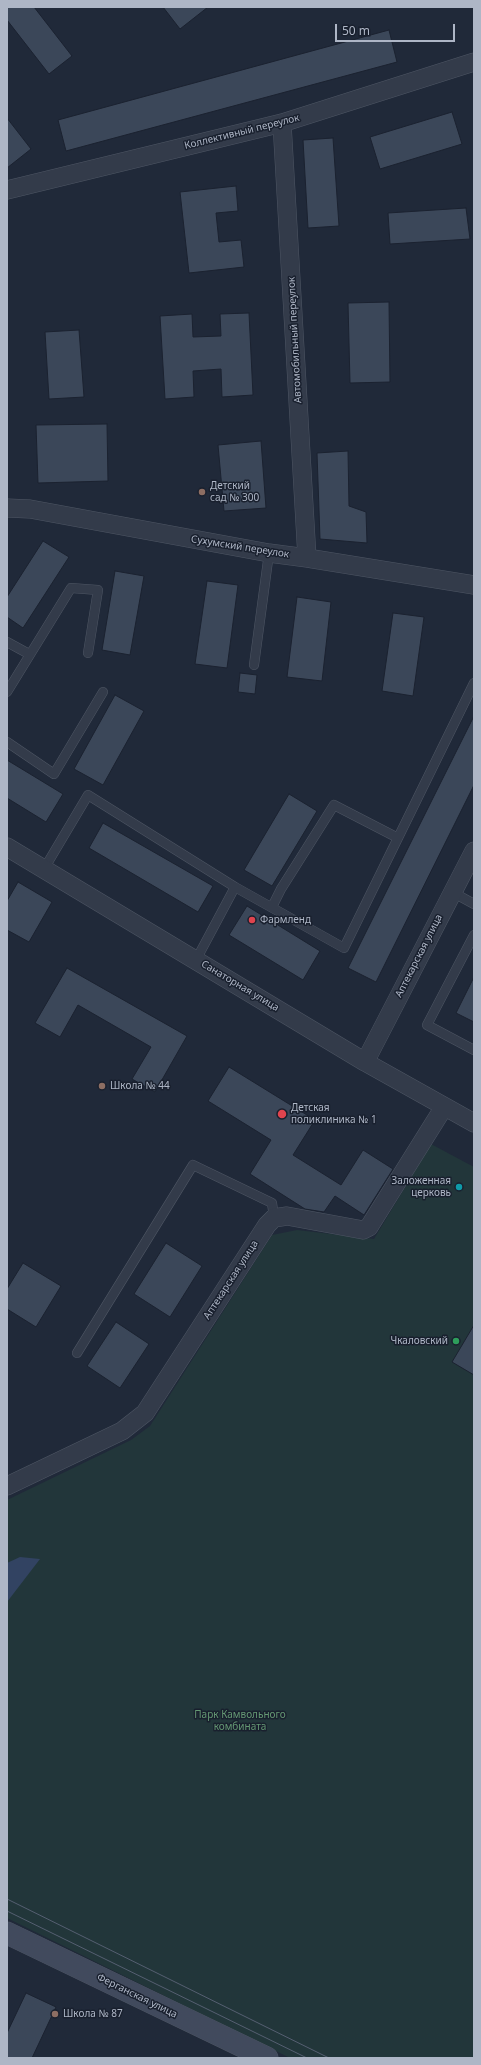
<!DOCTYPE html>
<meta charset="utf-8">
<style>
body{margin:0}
#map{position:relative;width:481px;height:2065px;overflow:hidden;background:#202939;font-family:"Noto Sans",sans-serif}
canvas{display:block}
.frame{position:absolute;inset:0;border:8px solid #aeb6c6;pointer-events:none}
.scale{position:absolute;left:335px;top:24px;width:120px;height:18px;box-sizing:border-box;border:2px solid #aeb6c6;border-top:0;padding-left:5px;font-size:12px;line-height:14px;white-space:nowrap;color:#aeb6c6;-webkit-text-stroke:3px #19202e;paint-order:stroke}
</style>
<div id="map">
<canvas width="481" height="2065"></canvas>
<div class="frame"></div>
<div class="scale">50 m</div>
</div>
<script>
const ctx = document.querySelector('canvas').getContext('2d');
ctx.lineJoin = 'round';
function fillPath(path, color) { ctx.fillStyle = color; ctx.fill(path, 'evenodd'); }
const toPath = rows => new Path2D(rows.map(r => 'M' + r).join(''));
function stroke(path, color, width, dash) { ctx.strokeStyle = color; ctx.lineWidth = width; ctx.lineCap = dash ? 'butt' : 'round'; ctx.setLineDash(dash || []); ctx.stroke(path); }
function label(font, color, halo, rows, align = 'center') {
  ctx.font = font + ' "Noto Sans",sans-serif'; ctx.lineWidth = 3; ctx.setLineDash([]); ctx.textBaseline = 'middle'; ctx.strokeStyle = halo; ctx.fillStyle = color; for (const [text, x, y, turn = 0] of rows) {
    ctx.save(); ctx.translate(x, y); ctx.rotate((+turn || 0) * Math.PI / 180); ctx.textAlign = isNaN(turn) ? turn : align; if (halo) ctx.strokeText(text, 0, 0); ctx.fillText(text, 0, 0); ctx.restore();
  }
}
fillPath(toPath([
 [431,1144,474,1167,474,2058,290,2058,7,1918,7,1500,131,1440,150,1426,272,1235,297,1230,374,1239]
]), '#22363a');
fillPath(toPath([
 [20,1557,40,1559,7,1602,7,1563]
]), '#324362');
const building = toPath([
 [7,7,34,7,72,56,49,74,7,20,7,7],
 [163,7,208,7,180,29,163,7],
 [389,30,397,62,66,151,58,120,389,30],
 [452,112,462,144,380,169,370,137,452,112],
 [7,118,31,149,7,168,7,118],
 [333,138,339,226,308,228,303,140,333,138],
 [236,186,238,211,216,213,219,242,241,240,244,267,189,273,180,192,236,186],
 [466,208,470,239,390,244,388,213,466,208],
 [389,302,390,382,350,383,348,303,389,302],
 [249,313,253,395,222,397,221,369,193,371,194,397,165,399,160,316,192,314,193,337,221,336,220,314,249,313],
 [79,330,84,397,49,399,45,332,79,330],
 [107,424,108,481,38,483,36,425,107,424],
 [261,441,266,508,224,511,218,445,261,441],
 [348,451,349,506,366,512,367,543,320,539,317,453,348,451],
 [43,541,69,557,23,628,7,617,7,597,43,541],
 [115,571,144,576,130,655,102,650,115,571],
 [207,581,238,585,227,668,195,664,207,581],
 [297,597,331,602,322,681,287,677,297,597],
 [393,613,424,617,413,696,382,691,393,613],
 [240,673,257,675,255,694,238,692,240,673],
 [115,695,144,711,103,785,74,769,115,695],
 [474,716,474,785,376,982,348,968,474,716],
 [7,760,63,794,46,822,7,798,7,760],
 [289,794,317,811,272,886,244,870,289,794],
 [103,823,213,886,198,912,89,848,103,823],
 [18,882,52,902,29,942,7,930,7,901,18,882],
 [247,906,320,951,303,980,229,935,247,906],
 [67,968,187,1036,155,1092,132,1079,151,1047,78,1005,60,1037,35,1023,67,968],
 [474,977,474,1022,456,1013,474,977],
 [229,1067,315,1120,293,1155,341,1185,363,1150,393,1169,364,1215,335,1196,324,1212,305,1209,250,1174,271,1140,208,1101,229,1067],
 [166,1243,202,1266,170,1317,134,1294,166,1243],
 [23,1263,61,1286,36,1327,7,1309,7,1289,23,1263],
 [116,1322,149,1344,120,1388,87,1366,116,1322],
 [474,1325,474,1375,452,1362,474,1325],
 [26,1993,56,2007,32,2058,7,2058,7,2033,26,1993]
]);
fillPath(building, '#3b4759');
stroke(building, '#1b2230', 1);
const lane = toPath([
 [7,642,29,654],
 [254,665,269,553],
 [7,692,71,588,98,590,88,653],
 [7,742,54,774,103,692],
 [44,869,88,795,235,887,196,960],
 [235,887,344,948,474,683],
 [452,892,474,904],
 [272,907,281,889,334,805,398,838],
 [474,935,427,1025,474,1050],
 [77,1353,193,1165,272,1203,274,1218]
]);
const street = toPath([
 [282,123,307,558],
 [7,190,282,123,474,62],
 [7,508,30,509,269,553,307,558,474,585],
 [7,847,365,1062,474,1123],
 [365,1062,474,851],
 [7,1486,122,1431,145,1413,267,1225,274,1218,287,1216,363,1230,369,1227,444,1107]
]);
const secondary = toPath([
 [7,1933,267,2058]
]);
stroke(lane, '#4e5664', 10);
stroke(street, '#4e5664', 19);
stroke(secondary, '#4e5664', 23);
stroke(lane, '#333b4a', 9);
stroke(street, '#333b4a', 18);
stroke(secondary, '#414a5d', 22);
stroke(toPath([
 [7,1899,329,2058],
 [7,1911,307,2058]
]), '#555f71', 1);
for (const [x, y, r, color] of [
 [202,492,4,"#8d6e63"],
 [252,920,4,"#e0444e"],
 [102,1086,4,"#8d6e63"],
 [282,1114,5,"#e0444e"],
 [459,1187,4,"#0f9aa8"],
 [456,1341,4,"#2e9e5b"],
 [55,2014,4,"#8d6e63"]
]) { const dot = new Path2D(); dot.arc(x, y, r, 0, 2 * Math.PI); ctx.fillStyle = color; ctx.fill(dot); stroke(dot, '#19202e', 1.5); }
label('10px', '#aeb6c6', '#19202e', [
 ["Коллективный переулок",242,132,-14],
 ["Автомобильный переулок",295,340,-93],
 ["Сухумский переулок",240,547,9],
 ["Аптекарская улица",419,956,-63],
 ["Санаторная улица",240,986,31],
 ["Аптекарская улица",231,1280,-57],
 ["Ферганская улица",137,1996,26]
]);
label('10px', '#aeb6c6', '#19202e', [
 ["Детский",210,486],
 ["сад № 300",210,498],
 ["Фармленд",260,920],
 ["Школа № 44",110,1086],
 ["Детская",291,1108],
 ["поликлиника № 1",291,1120],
 ["Заложенная",451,1181,"right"],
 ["церковь",451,1193,"right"],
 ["Чкаловский",448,1341,"right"],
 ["Школа № 87",63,2014]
], 'left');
label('10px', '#649873', '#19202e', [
 ["Парк Камвольного",240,1715],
 ["комбината",240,1727]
]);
</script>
